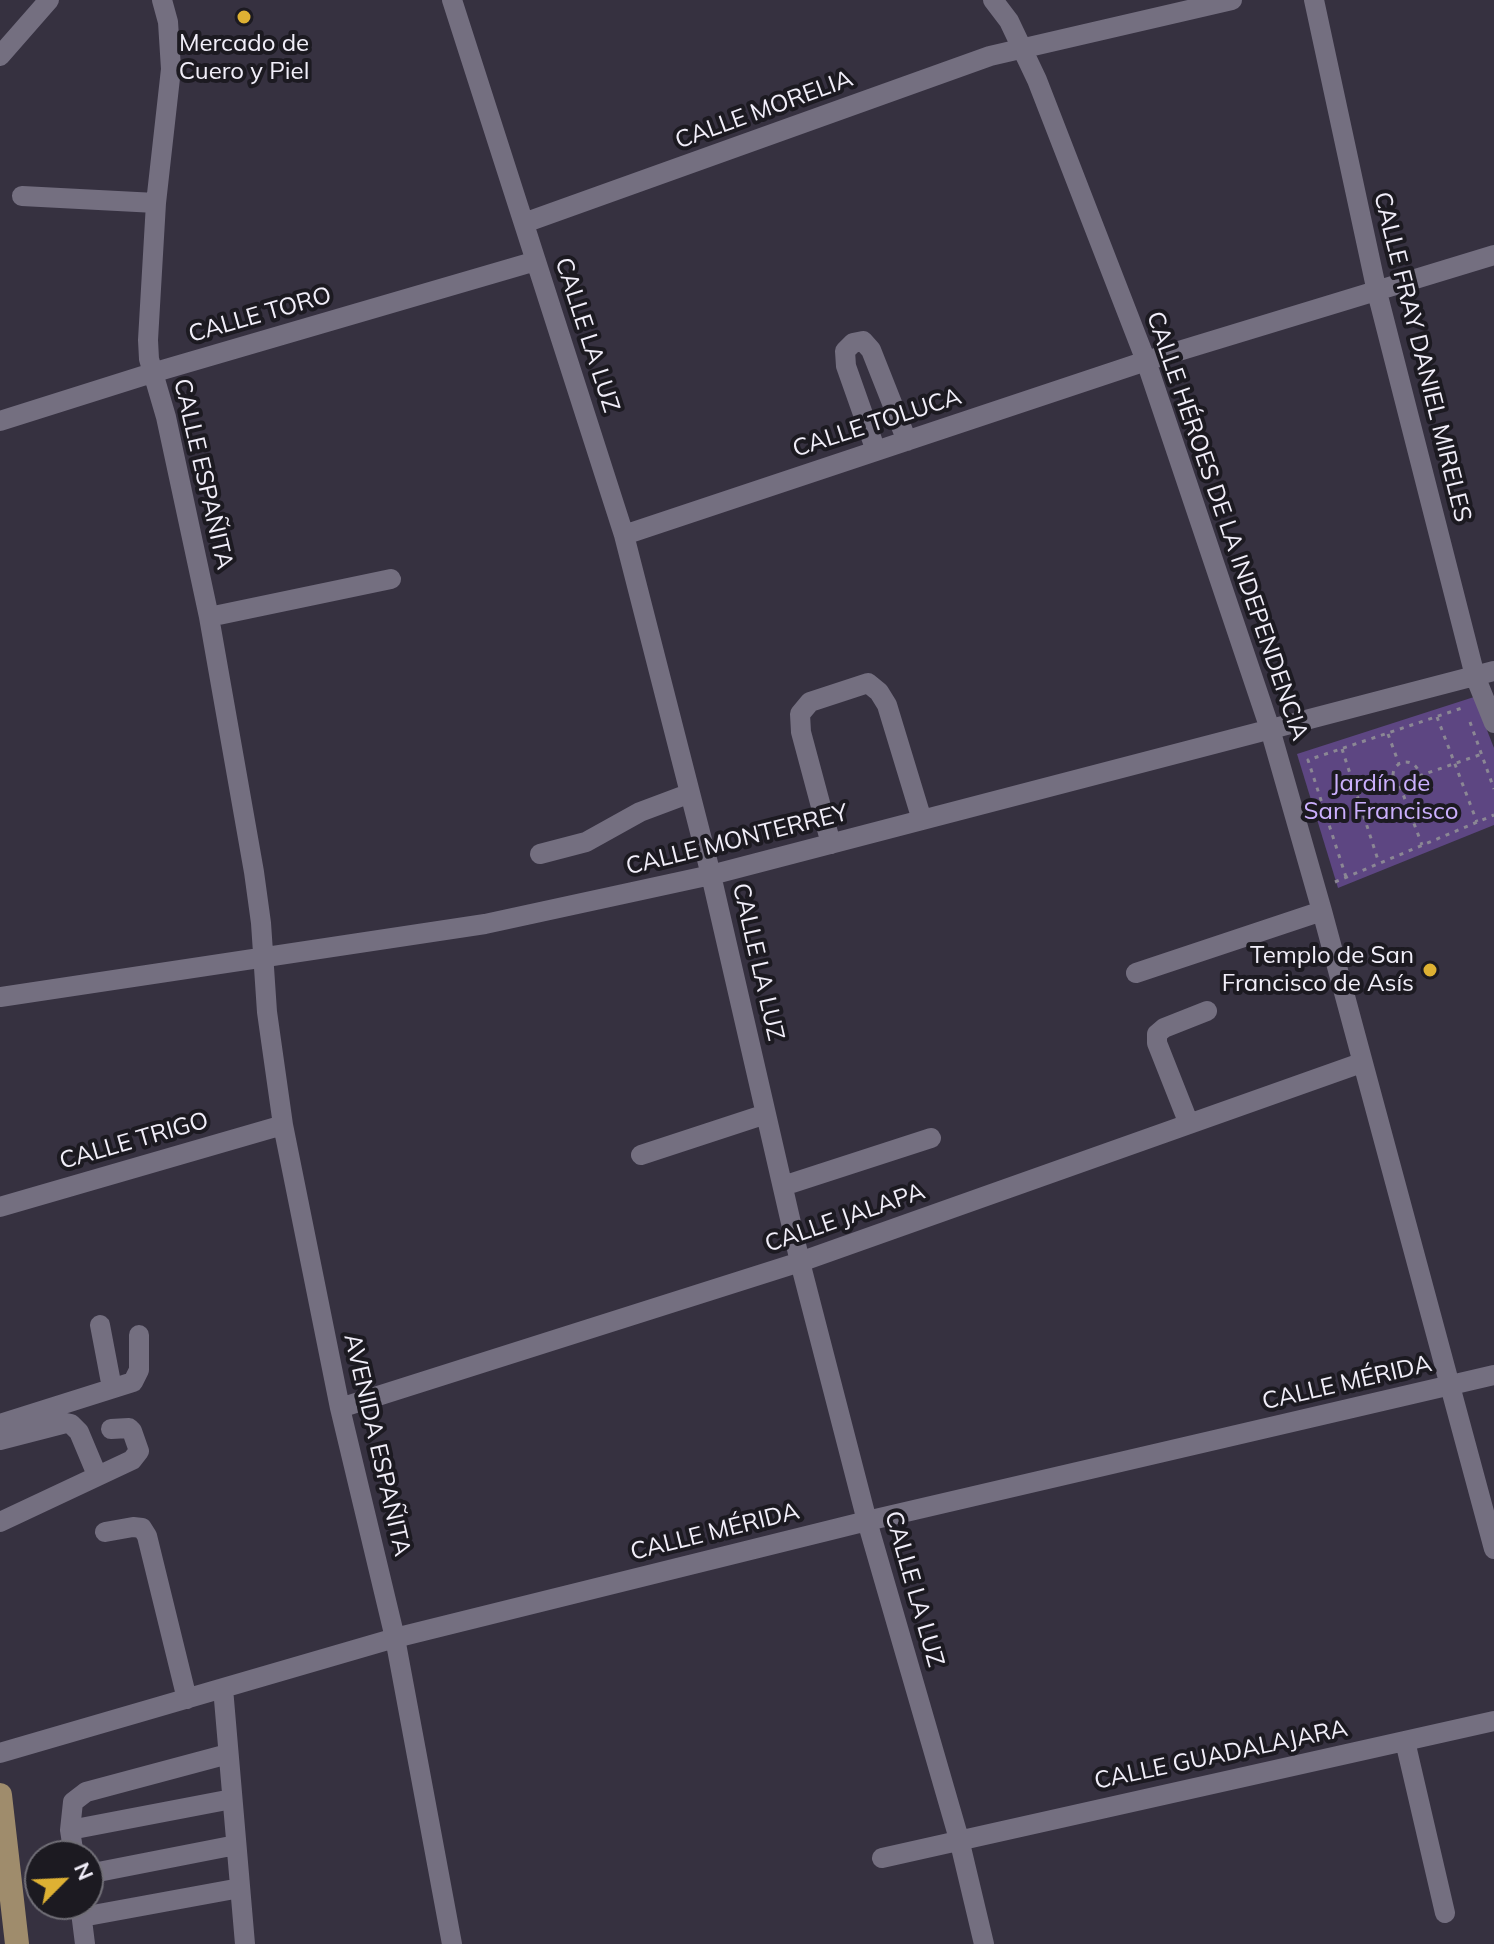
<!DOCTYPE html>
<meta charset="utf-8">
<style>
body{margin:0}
#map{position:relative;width:1494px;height:1944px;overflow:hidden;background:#363140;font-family:Mulish,sans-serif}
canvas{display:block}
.north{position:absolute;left:24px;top:1840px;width:80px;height:80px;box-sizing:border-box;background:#1c1a21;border:2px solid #716f77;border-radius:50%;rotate:66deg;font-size:22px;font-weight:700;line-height:32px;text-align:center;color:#f1eef9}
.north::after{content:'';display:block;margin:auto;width:28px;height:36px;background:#deb133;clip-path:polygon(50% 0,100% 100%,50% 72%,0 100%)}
</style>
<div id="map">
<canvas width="1494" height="1944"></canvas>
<div class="north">N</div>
</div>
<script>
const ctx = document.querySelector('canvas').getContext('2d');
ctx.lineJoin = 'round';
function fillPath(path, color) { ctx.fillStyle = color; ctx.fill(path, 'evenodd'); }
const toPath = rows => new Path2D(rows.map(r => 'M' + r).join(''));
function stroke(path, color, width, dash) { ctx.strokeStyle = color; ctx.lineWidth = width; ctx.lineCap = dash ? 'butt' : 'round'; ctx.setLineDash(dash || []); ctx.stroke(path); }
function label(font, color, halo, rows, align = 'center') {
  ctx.font = font + ' Mulish,sans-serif'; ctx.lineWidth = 8; ctx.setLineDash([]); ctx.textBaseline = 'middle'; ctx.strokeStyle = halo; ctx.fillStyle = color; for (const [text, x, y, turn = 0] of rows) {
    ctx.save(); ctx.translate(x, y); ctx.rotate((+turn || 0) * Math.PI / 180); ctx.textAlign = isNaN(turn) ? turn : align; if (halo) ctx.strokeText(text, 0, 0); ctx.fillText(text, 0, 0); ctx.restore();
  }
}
fillPath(toPath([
 [1474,697,1494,748,1494,825,1338,888,1297,754]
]), '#5d4682');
stroke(toPath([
 [1437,717,1477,822],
 [1470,722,1494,789],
 [1388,734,1399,764],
 [1342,749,1379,863],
 '1393 775a13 13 0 1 1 26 0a13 13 0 1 1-26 0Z',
 [1419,776,1482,754],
 [1400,786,1422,845],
 [1357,794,1395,780],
 [1346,877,1308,760,1465,707],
 [1335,882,1494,815]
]), '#8b8794', 3, [4, 6]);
stroke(toPath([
 [162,0,168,22,171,69,156,203,148,340,149,359,166,417,209,617,254,872,261,923,267,1012,283,1125,340,1408,395,1638,452,1944],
 [452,0,624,535,711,875,800,1262,867,1521,959,1839,984,1944],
 [993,0,1009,21,1037,80,1146,361,1270,729,1322,911,1494,1549],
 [1314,0,1377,292,1475,676,1494,723],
 [0,56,49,0],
 [22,196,156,203],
 [524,223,990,56,1232,0],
 [0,421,152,373,536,261],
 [876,451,846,366,845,351,853,343,863,341,871,350,907,441],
 [624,535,1146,361,1494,255],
 [209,617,391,579],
 [831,844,801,732,800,714,810,702,868,683,879,692,887,705,922,820],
 [540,854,586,842,640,812,688,794],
 [1136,973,1322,911],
 [0,997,485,924,711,875,1494,671],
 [1189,1124,1157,1043,1157,1034,1164,1028,1207,1011],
 [641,1155,766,1114],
 [783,1186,931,1138],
 [0,1207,283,1125],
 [100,1325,112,1388],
 [340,1408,800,1262,1361,1063],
 [0,1424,133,1382,139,1370,139,1335],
 [0,1440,66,1423,71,1424,79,1432,97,1475],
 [0,1522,132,1460,139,1451,132,1431,129,1428,111,1429],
 [105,1532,133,1527,142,1528,147,1536,187,1699],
 [223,1688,245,1944],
 [1405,1741,1445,1913],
 [0,1753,395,1638,867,1521,1494,1375],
 [70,1830,232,1799],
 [74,1856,70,1830,73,1802,86,1792,228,1754],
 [882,1858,1494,1721],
 [88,1874,236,1845],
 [80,1904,85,1944],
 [82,1917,240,1888]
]), '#746f80', 20);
stroke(toPath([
 [0,1795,17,1944]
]), '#9f8c6c', 24);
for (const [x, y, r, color] of [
 [244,17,8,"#deb133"],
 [1430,970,8,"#deb133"]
]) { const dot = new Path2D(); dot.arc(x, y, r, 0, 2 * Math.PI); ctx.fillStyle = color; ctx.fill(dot); stroke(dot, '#1c1a21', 3); }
label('24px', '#f1eef9', '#1c1a21', [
 ["Mercado de",244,44],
 ["Cuero y Piel",244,72],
 ["Templo de San",1414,956,"right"],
 ["Francisco de Asís",1414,984,"right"]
]);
label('24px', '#f1eef9', '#1c1a21', [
 ["CALLE MORELIA",764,110,-20],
 ["CALLE TORO",260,315,-16],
 ["CALLE LA LUZ",587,335,72],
 ["CALLE FRAY DANIEL MIRELES",1422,357,76],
 ["CALLE TOLUCA",877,423,-18],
 ["CALLE ESPAÑITA",203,474,77],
 ["CALLE HÉROES DE LA INDEPENDENCIA",1227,526,71],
 ["CALLE MONTERREY",737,840,-14],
 ["CALLE LA LUZ",758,962,77],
 ["CALLE TRIGO",134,1141,-16],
 ["CALLE JALAPA",845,1218,-19],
 ["CALLE MÉRIDA",1347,1383,-13],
 ["AVENIDA ESPAÑITA",377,1445,77],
 ["CALLE MÉRIDA",715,1532,-14],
 ["CALLE LA LUZ",914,1589,74],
 ["CALLE GUADALAJARA",1221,1755,-12]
]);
label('24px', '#ccb0fe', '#1c1a21', [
 ["Jardín de",1381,784],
 ["San Francisco",1381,812]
]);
</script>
